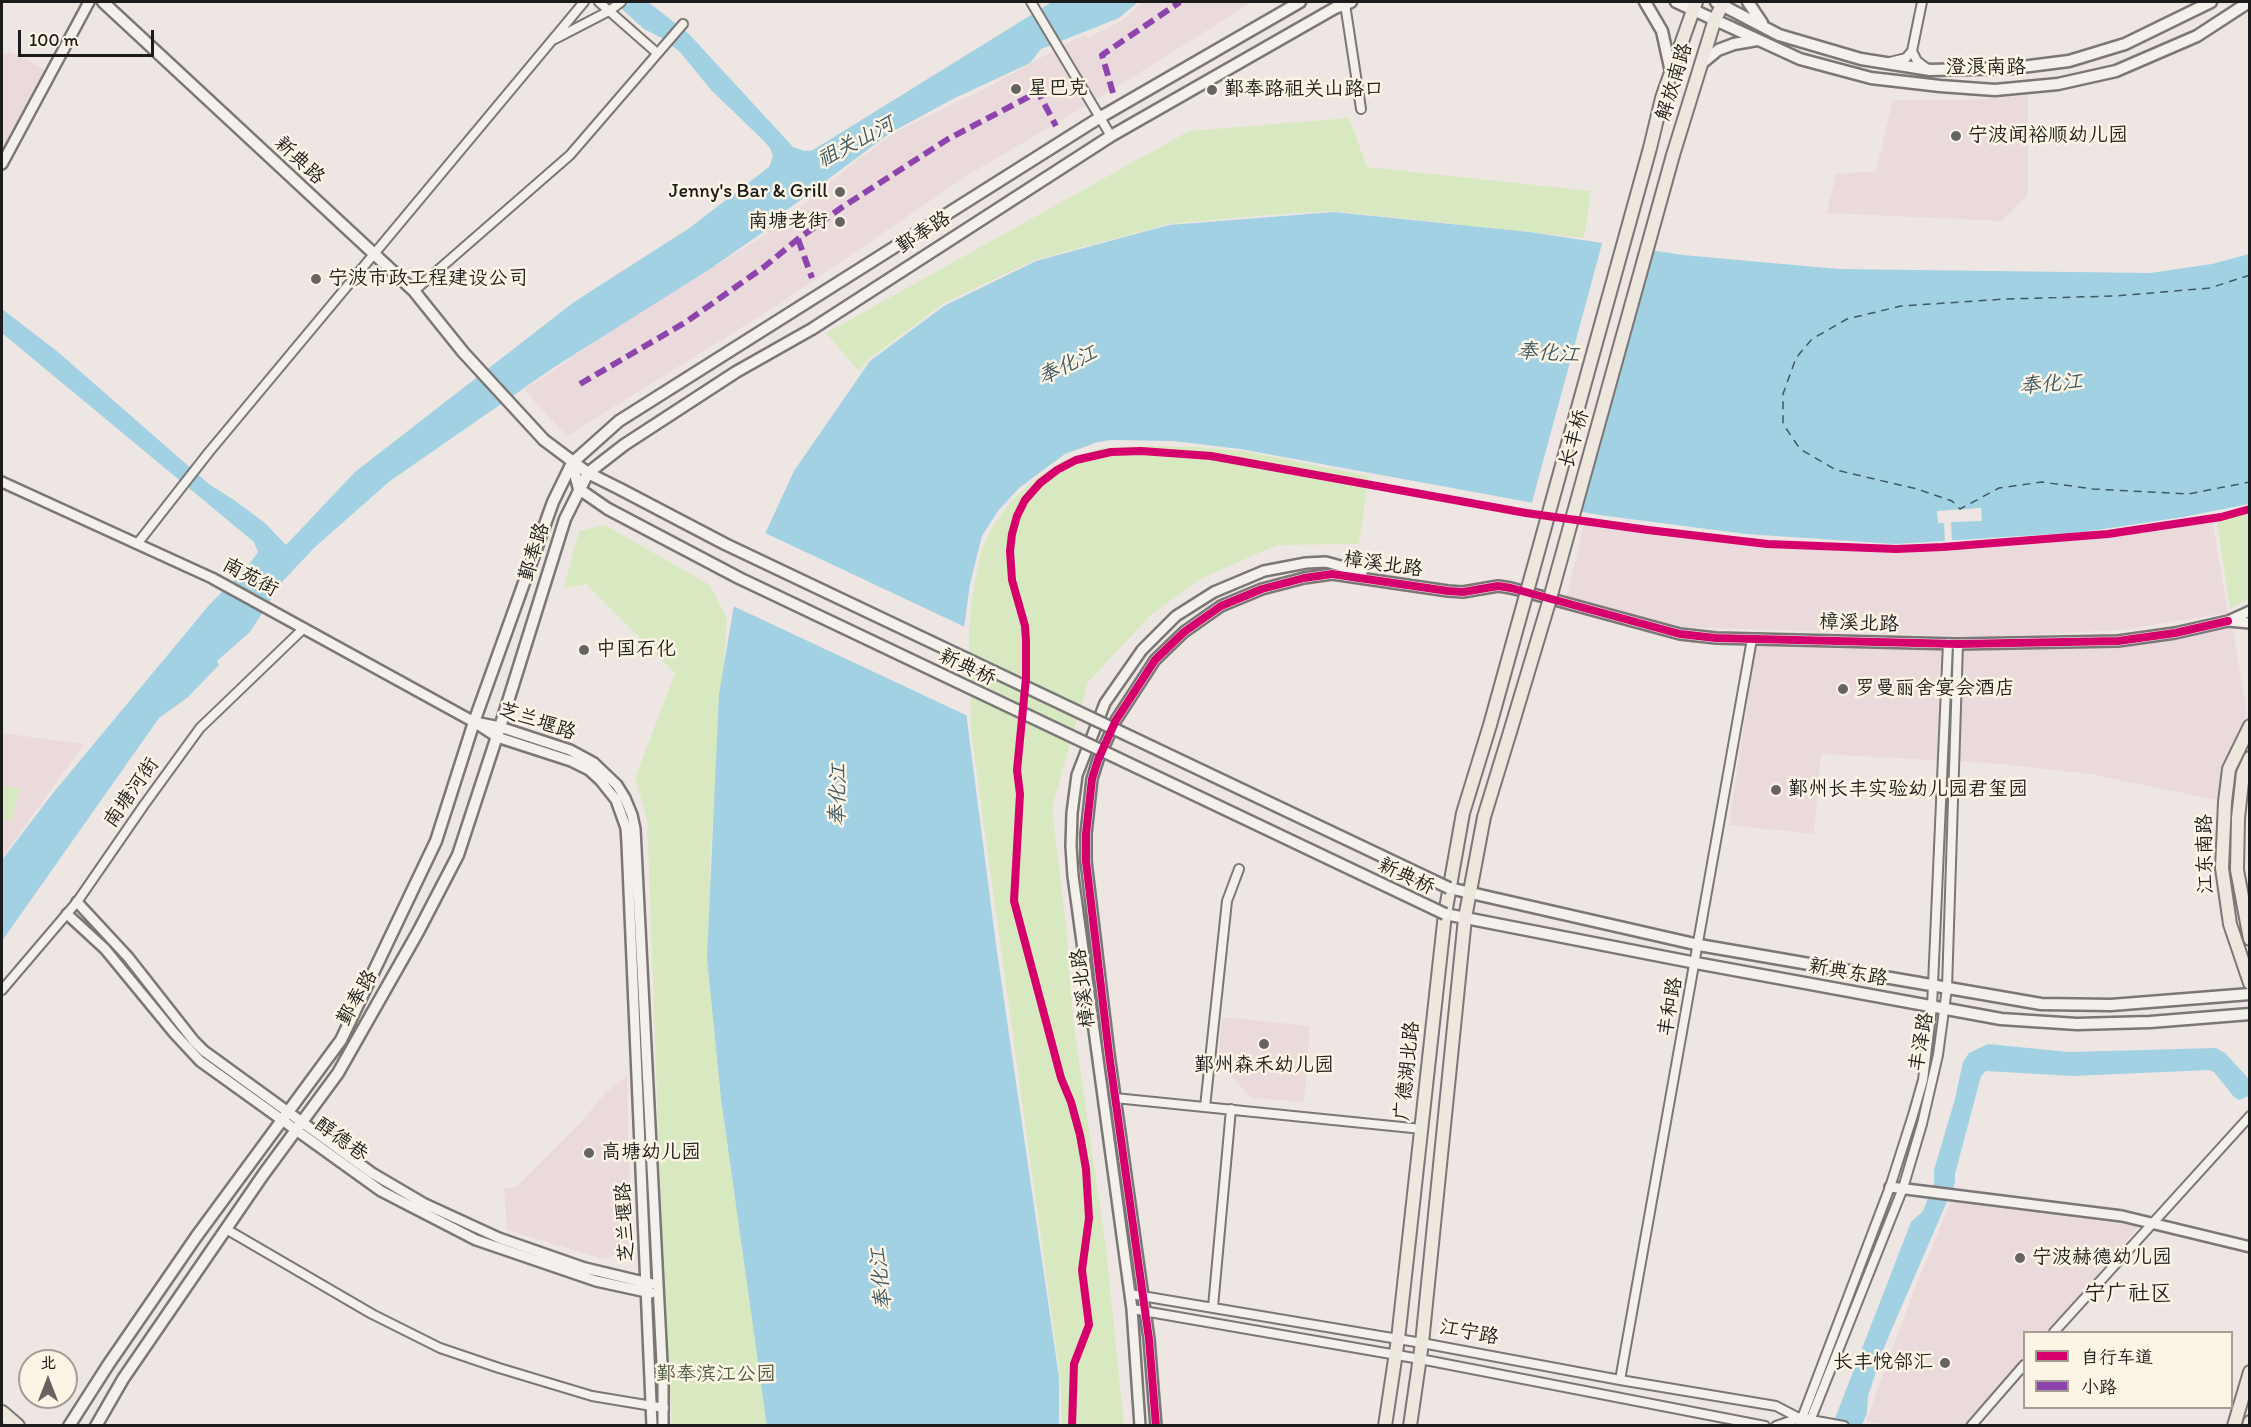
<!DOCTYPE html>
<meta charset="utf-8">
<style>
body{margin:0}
#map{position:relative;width:2251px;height:1427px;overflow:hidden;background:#eee6e3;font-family:Itim,"LXGW WenKai TC",sans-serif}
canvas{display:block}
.frame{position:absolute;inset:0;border:3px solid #1c1c1c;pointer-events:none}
.legend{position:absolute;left:2023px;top:1331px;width:210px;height:78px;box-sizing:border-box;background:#fcf5e5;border:2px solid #a29e95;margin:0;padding:8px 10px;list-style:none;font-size:18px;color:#1c1c1c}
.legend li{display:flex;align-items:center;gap:12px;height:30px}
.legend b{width:30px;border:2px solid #a29e95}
.north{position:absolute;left:18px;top:1349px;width:60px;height:60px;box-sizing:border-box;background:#fcf5e5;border:2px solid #a29e95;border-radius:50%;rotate:0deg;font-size:16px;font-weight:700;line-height:24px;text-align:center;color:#1c1c1c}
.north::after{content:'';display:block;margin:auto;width:21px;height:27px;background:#666362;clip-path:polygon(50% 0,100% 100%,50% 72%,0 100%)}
.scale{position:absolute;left:18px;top:30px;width:136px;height:27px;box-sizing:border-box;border:3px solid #1c1c1c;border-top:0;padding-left:8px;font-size:18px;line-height:21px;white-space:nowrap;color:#1c1c1c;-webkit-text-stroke:4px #fcf5e5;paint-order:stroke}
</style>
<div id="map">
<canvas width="2251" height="1427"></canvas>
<div class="frame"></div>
<ul class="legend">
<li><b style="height:8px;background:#d6006c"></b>自行车道</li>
<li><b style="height:8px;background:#8e44ad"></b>小路</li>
</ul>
<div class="north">北</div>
<div class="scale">100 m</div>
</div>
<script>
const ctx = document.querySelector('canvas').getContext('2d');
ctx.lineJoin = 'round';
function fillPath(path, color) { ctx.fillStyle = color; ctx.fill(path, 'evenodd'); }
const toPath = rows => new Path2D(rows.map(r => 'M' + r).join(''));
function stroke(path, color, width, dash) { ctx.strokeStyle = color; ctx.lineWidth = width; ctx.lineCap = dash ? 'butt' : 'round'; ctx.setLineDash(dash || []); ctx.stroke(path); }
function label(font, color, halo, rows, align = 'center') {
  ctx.font = font + ' Itim,"LXGW WenKai TC",sans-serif'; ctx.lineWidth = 5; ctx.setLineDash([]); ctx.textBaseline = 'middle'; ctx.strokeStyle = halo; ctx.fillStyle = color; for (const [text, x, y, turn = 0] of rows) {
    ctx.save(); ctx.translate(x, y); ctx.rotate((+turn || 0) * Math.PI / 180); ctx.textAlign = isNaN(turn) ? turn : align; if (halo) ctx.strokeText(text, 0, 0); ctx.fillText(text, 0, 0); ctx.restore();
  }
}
fillPath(toPath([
 [1143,2,1252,2,1109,92,968,175,773,308,567,436,524,390,617,327,767,234,861,157,899,130,986,88,1067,43,1085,35,1087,38,1119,22],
 [11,52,45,70,2,150,2,54],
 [2028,95,2028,194,2002,221,1827,213,1836,174,1876,171,1893,100,1967,100],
 [1586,517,1628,524,1742,537,1899,546,2090,535,2212,518,2228,613,2120,630,1986,637,1683,627,1566,598],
 [2232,626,2247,713,2227,762,2218,800,2090,774,2002,764,1821,754,1814,834,1729,825,1756,644,1961,650,2121,646],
 [2,733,84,744,2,858],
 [1222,1017,1310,1026,1304,1102,1252,1098,1218,1063],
 [627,1076,631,1241,624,1252,603,1259,507,1230,504,1189,516,1187,583,1120,606,1092],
 [1951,1202,2139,1226,2048,1332,2024,1332,2024,1359,1963,1425,1892,1425,1866,1421,1914,1290]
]), '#ebdadc');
fillPath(toPath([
 [1349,118,1367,167,1591,191,1584,238,1335,211,1268,215,1169,224,1035,260,944,303,868,360,859,371,826,333,1189,131],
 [1144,446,1198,447,1242,451,1369,476,1359,544,1277,545,1202,578,1152,614,1088,682,1052,807,1066,925,1073,1019,1106,1248,1124,1425,1062,1426,1060,1376,971,732,969,630,972,597,981,551,993,526,1011,502,1034,480,1062,461,1100,448],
 [2249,507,2249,599,2230,609,2216,516],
 [605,525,710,585,727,619,710,863,713,999,769,1425,672,1425,664,1286,647,819,635,778,675,673,586,584,564,588,579,531],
 [2,785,20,789,12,822,2,819]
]), '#d8e9c1');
fillPath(toPath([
 [614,2,648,2,689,34,793,147,805,151,813,150,1052,2,1138,2,1119,18,1041,49,1030,63,955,98,890,133,787,210,782,219,710,269,553,368,390,481,315,547,283,581,250,632,217,661,219,665,187,698,159,718,2,941,2,860,53,793,210,604,248,566,258,552,254,542,2,333,2,309,58,352,209,484,234,500,265,523,286,545,355,472,574,302,688,229,769,167,773,156,770,148,764,141,711,90,680,52,662,38,644,29],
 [1334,212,1529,232,1683,255,1838,269,2150,273,2212,264,2249,254,2249,504,2183,517,2084,532,1895,544,1746,534,1599,515,1240,449,1173,441,1112,440,1098,442,1065,454,1019,488,998,511,982,536,970,584,964,628,963,660,967,720,997,952,1059,1377,1059,1425,767,1426,721,1098,707,958,719,694,735,599,794,471,870,361,944,306,1036,261,1169,225],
 [1988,1044,2069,1052,2216,1048,2225,1053,2249,1079,2249,1096,2239,1100,2234,1097,2214,1072,2209,1070,2073,1076,1986,1071,1981,1076,1955,1174,1955,1183,1885,1345,1868,1396,1867,1413,1862,1425,1832,1426,1911,1222,1923,1211,1934,1183,1934,1170,1955,1099,1963,1062,1969,1053]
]), '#a2d1e3');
fillPath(toPath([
 [1603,240,1654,247,1581,515,1531,506],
 [1981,508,1982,521,1951,522,1952,543,1945,543,1944,523,1938,523,1937,511],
 [763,532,967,628,970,717,731,605,732,598]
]), '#eee6e3');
stroke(toPath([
 [2250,275,2210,288,2116,296,2006,299,1901,306,1847,319,1812,339,1796,358,1783,394,1783,424,1800,449,1836,470,1917,489,1952,501,1960,509,1999,488,2042,482,2093,489,2188,494,2250,482]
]), '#405862', 1.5, [8, 6]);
const minor = toPath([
 [599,2,657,53],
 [1031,2,1111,136],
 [1345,4,1361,109],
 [555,39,609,11,621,2],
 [1912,51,1922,2],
 [1890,62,1906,58,1912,51,1917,61,1926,68],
 [414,291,570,155,683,24],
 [137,544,209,452,584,2],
 [2,990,77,902,144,805,200,728,304,628],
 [1115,1098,1422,1129],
 [1205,1107,1227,901,1239,869],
 [226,1229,372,1314,440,1348,499,1368,592,1396,664,1408],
 [1130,1294,1422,1343,1620,1380,1776,1406,1799,1418],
 [1213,1307,1231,1109],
 [1132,1309,1420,1359,1765,1426],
 [2054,1332,2250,1116],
 [1620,1380,1752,639],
 [1811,1420,1844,1426],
 [1776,1426,1799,1418],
 [1799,1426,1890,1187,1913,1115,1923,1080,1932,1007,1948,643],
 [1808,1426,1903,1188,1922,1124,1938,1055,1947,988,1958,644],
 [1971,1426,2024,1365]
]);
const tertiary = toPath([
 [2,164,89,2],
 [2,482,212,578,474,722,497,737,571,761,589,770,600,780,616,800,626,828,627,843,652,1426],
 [2250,611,2228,621,2250,623],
 [480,723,500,727,570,750,594,763,617,785,625,798,632,815,635,829,663,1383,663,1426],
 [77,902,128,957,194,1041,204,1051,372,1173,423,1203,499,1238,585,1268,652,1284],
 [67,914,105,949,174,1033,200,1061,381,1191,476,1240,596,1281,651,1293],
 [1890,1187,2122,1216,2250,1247],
 [1799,1418,1811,1420],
 [1140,1426,1132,1309,1073,876,1071,846,1072,813,1077,775,1105,703,1142,650,1176,616,1214,592,1264,571,1306,563,1326,562,1362,572],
 [1156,1426,1149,1339,1109,1054,1086,861,1086,834,1092,779,1098,760,1116,720,1155,660,1184,632,1221,606,1262,589,1304,578,1332,574,1448,591,1463,592,1498,586,1511,588,1680,634,1716,638,1958,644,2118,641,2175,633,2228,621]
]);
const secondary = toPath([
 [103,2,414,291,463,352,544,440,588,473,620,489],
 [1645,2,1662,31,1671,72],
 [1676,2,1800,59,1871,78,1940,86,1995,90,2058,84,2116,71,2197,36,2249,2],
 [1716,2,1779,35,1861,59,1930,70,2014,68,2069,61,2125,44,2211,2],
 [1748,2,1762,23],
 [1701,64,1718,50,1734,44,1757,40],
 [572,463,579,489,608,509],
 [1449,888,1699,945,2041,1004,2111,1005,2250,994],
 [1445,914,1696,963,2001,1019,2077,1024,2150,1022,2250,1014],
 [69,1426,108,1365,196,1237,341,1040,436,841,474,722,553,502,572,463,619,421,1099,118,1300,2],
 [96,1426,123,1379,263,1175,338,1073,418,932,458,855,500,727,565,519,588,473,624,445,736,372,812,329,1111,136,1335,8,1351,2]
]);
const primary = toPath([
 [1650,148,1662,98,1696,2],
 [1673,155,1715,19,1724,2],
 [2250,726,2229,769,2225,802,2222,868,2230,924,2250,983],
 [2250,758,2243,773,2238,818,2237,870,2250,939],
 [1385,1426,1398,1339,1445,914,1463,813,1490,725],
 [1410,1426,1422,1343,1465,918,1484,817,1510,732],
 [2234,1426,2250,1372],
 [2249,1426,2250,1422]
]);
const trunk = toPath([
 [2,1413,17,1426]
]);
stroke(minor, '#7a7776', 12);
stroke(tertiary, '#7a7776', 14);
stroke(secondary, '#7a7776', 15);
stroke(primary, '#7a7776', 16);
stroke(trunk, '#7a7776', 18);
stroke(minor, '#f4f0eb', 8);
stroke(tertiary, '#f4f0eb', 9);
stroke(secondary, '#f4f0eb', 10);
stroke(primary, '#ede7de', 12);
stroke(trunk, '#ede7de', 14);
const secondaryBridge = toPath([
 [620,489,725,544,1449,888],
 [608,509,739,578,1445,914]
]);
const primaryBridge = toPath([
 [1490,725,1650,148],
 [1510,732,1549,602,1673,155]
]);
stroke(secondaryBridge, '#7a7776', 15, []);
stroke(primaryBridge, '#7a7776', 16, []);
stroke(secondaryBridge, '#f4f0eb', 10);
stroke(primaryBridge, '#ede7de', 12);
stroke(toPath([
 [1113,93,1102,55,1180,2],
 [798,239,812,278],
 [580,384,686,322,764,267,798,239,841,208,948,139,1038,92,1056,126]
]), '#8e44ad', 6, [12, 6]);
stroke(toPath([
 [1072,1426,1074,1364,1089,1325,1082,1270,1089,1218,1086,1169,1080,1135,1071,1102,1061,1078,1014,901,1020,794,1017,770,1026,678,1026,640,1025,626,1012,580,1010,551,1012,534,1017,516,1025,500,1040,483,1057,470,1076,460,1111,452,1141,451,1211,456,1526,513,1648,530,1767,544,1896,549,1943,547,2108,534,2221,517,2250,509],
 [1156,1426,1149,1339,1109,1054,1086,861,1086,834,1092,779,1098,760,1116,720,1155,660,1184,632,1221,606,1262,589,1304,578,1332,574,1448,591,1463,592,1498,586,1511,588,1680,634,1716,638,1958,644,2118,641,2175,633,2228,621]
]), '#d6006c', 8);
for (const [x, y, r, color] of [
 [1016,89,6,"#666362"],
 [1212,90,6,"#666362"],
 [1956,136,6,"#666362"],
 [840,192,6,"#666362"],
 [840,222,6,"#666362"],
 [316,279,6,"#666362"],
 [584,650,6,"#666362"],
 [1843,689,6,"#666362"],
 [1776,790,6,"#666362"],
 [1264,1044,6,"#666362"],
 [589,1153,6,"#666362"],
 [2020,1258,6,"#666362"],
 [1945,1363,6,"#666362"]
]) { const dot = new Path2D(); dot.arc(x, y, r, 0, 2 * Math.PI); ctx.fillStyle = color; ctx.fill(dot); stroke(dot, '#fcf5e5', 2); }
label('20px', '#1c1c1c', '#fcf5e5', [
 ["澄浪南路",1986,68],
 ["解放南路",1675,82,-73],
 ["新典路",299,161,43],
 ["鄞奉路",924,233,-33],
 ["长丰桥",1575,439,-74],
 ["鄞奉路",535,552,-73],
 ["樟溪北路",1383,565,8],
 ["南苑街",250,578,28],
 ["樟溪北路",1859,624,2],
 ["新典桥",967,668,25],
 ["芝兰堰路",537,722,18],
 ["南塘河街",132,793,-55],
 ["江东南路",2206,854,-91],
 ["新典桥",1406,877,25],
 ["新典东路",1848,973,10],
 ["樟溪北路",1084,988,-97],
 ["鄞奉路",358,998,-60],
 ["丰和路",1671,1007,-80],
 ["丰泽路",1922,1042,-80],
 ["广德湖北路",1408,1071,-84],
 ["醇德巷",341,1140,36],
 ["芝兰堰路",626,1222,-93],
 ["江宁路",1469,1333,11]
]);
label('20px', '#1c1c1c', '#fcf5e5', [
 ["星巴克",1028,89],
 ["鄞奉路祖关山路口",1224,90],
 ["宁波闻裕顺幼儿园",1968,136],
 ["Jenny's Bar & Grill",828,192,"right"],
 ["南塘老街",828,222,"right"],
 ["宁波市政工程建设公司",328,279],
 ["中国石化",596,650],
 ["罗曼丽舍宴会酒店",1855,689],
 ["鄞州长丰实验幼儿园君玺园",1788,790],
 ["鄞州森禾幼儿园",1264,1066,"center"],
 ["高塘幼儿园",601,1153],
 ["宁波赫德幼儿园",2032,1258],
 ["长丰悦邻汇",1933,1363,"right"]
], 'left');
label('20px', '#4f5a45', '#fcf5e5', [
 ["鄞奉滨江公园",716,1375]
]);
label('italic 21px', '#405862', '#fcf5e5', [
 ["祖关山河",856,143,-28],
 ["奉化江",1548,354,4],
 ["奉化江",1068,366,-26],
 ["奉化江",2051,385,-5],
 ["奉化江",839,795,-89],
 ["奉化江",882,1279,-96]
]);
label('22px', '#1c1c1c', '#fcf5e5', [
 ["宁广社区",2128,1294]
]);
</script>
